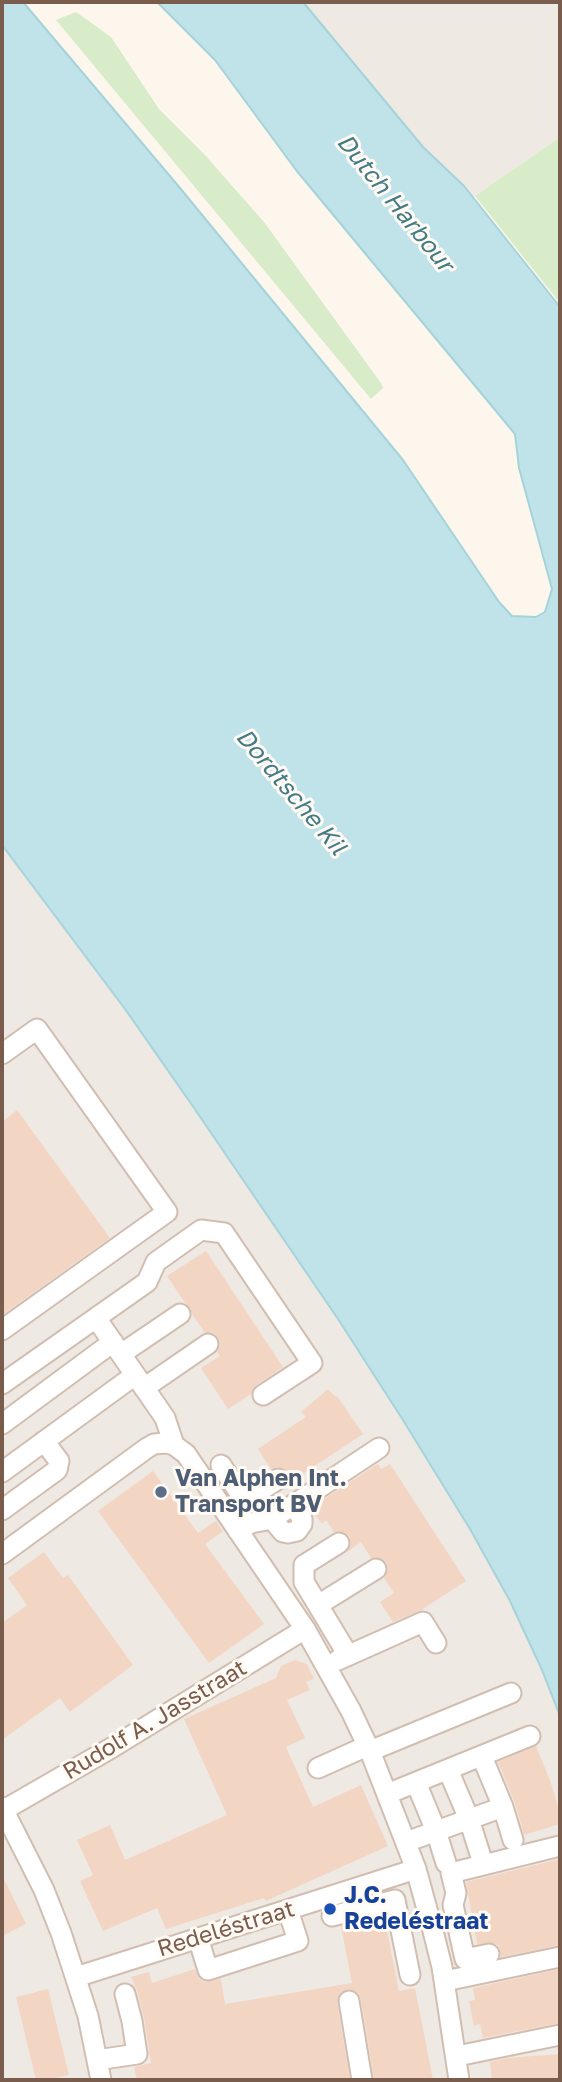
<!DOCTYPE html>
<meta charset="utf-8">
<style>
body{margin:0}
#map{position:relative;width:562px;height:2082px;overflow:hidden;background:#fdf6ec;font-family:"Golos Text",sans-serif}
canvas{display:block}
.frame{position:absolute;inset:0;border:4px solid #7a5c4d;pointer-events:none}
</style>
<div id="map">
<canvas width="562" height="2082"></canvas>
<div class="frame"></div>
</div>
<script>
const ctx = document.querySelector('canvas').getContext('2d');
ctx.lineJoin = 'round';
function fillPath(path, color) { ctx.fillStyle = color; ctx.fill(path, 'evenodd'); }
const toPath = rows => new Path2D(rows.map(r => 'M' + r).join(''));
function stroke(path, color, width, dash) { ctx.strokeStyle = color; ctx.lineWidth = width; ctx.lineCap = dash ? 'butt' : 'round'; ctx.setLineDash(dash || []); ctx.stroke(path); }
function label(font, color, halo, rows, align = 'center') {
  ctx.font = font + ' "Golos Text",sans-serif'; ctx.lineWidth = 6; ctx.setLineDash([]); ctx.textBaseline = 'middle'; ctx.strokeStyle = halo; ctx.fillStyle = color; for (const [text, x, y, turn = 0] of rows) {
    ctx.save(); ctx.translate(x, y); ctx.rotate((+turn || 0) * Math.PI / 180); ctx.textAlign = isNaN(turn) ? turn : align; if (halo) ctx.strokeText(text, 0, 0); ctx.fillText(text, 0, 0); ctx.restore();
  }
}
fillPath(toPath([
 [285,2,560,2,560,137,452,212],
 [2,845,125,1009,338,1319,470,1529,510,1601,542,1670,560,1716,560,2080,2,2080]
]), '#efe9e4');
fillPath(toPath([
 [76,12,111,37,159,109,204,154,264,222,381,383,383,388,371,399,56,20],
 [560,137,560,303,475,196]
]), '#d8ecc9');
const water = toPath([
 [2,2,23,2,180,188,403,460,499,602,512,616,536,617,545,612,552,589,519,468,515,434,296,170,215,60,157,2,303,2,423,147,464,186,560,307,560,1716,542,1670,510,1601,470,1529,401,1417,338,1319,194,1108,125,1009,2,845,2,2]
]);
fillPath(water, '#bfe3e8');
stroke(water, '#a5d3da', 2);
fillPath(toPath([
 [17,1110,110,1238,2,1315,2,1122],
 [206,1251,283,1367,256,1385,251,1394,228,1409,201,1368,220,1356,217,1352,220,1344,218,1338,213,1333,205,1333,192,1314,190,1308,185,1303,167,1276],
 [328,1389,336,1397,337,1396,363,1434,289,1483,288,1472,278,1467,271,1469,258,1449,306,1417,301,1412],
 [378,1464,381,1469,390,1464,466,1581,421,1610,393,1622,380,1602,394,1593,384,1578,388,1569,386,1562,381,1558,371,1558,361,1542,347,1552,351,1543,349,1536,344,1532,334,1532,326,1520,322,1524,310,1508],
 [153,1471,198,1533,216,1521,223,1531,205,1544,264,1624,209,1663,98,1511],
 [44,1552,63,1578,68,1575,133,1665,70,1712,60,1698,2,1740,2,1623,27,1605,8,1578],
 [295,1660,307,1664,314,1679,306,1682,310,1690,287,1700,305,1738,286,1747,313,1807,361,1785,388,1846,266,1901,264,1898,166,1929,157,1908,103,1931,80,1881,93,1875,77,1840,110,1825,125,1860,227,1815,184,1719,276,1678,281,1666],
 [536,1746,551,1783,560,1814,560,1824,524,1835,515,1803,498,1762],
 [560,1859,560,1945,501,1957,499,1946,493,1943,477,1944,466,1882],
 [2,1875,26,1924,2,1936],
 [384,1915,399,1991,415,1988,433,2080,374,2080,361,1999,358,1993,348,1989,341,1992,337,2002,350,2080,137,2080,134,2067,151,2063,144,2018,137,1991,131,1977,149,1972,152,1983,195,1969,199,1979,204,1982,221,1979,225,2004,352,1983,341,1926],
 [560,1969,560,2023,483,2038,480,2024,474,2026,469,2001,475,2000,473,1988],
 [48,1989,69,2075,47,2080,36,2080,16,1997],
 [560,2054,560,2080,492,2080,490,2062,507,2058]
]), '#f3d5c3');
const minor = toPath([
 [2,1054,37,1029,167,1212,2,1330],
 [96,1318,165,1418,174,1445],
 [121,1354,180,1314],
 [2,1384,147,1282,156,1262,201,1230,224,1233,312,1363,263,1395],
 [144,1388,208,1344],
 [2,1424,113,1342],
 [221,1465,245,1501],
 [2,1472,135,1375],
 [2,1510,57,1470,59,1461,44,1441],
 [226,1513,278,1479],
 [272,1519,283,1532,288,1533,297,1531,302,1524,302,1519,294,1504],
 [238,1531,251,1523,272,1519,379,1448],
 [339,1543,304,1565,304,1582,348,1655],
 [2,1554,147,1448,154,1444,167,1443,174,1445,186,1454,305,1629,351,1711,370,1751,416,1869,433,1931,442,1967,459,2080],
 [318,1605,376,1569],
 [338,1660,423,1622,436,1643],
 [370,1751,511,1693],
 [483,1759,503,1807,513,1840],
 [318,1768,367,1746],
 [449,1772,469,1819,480,1854],
 [417,1785,436,1831,446,1863],
 [387,1794,530,1736],
 [2,1807,44,1890,61,1933,88,2016,101,2080],
 [2,1811,113,1747,305,1629],
 [406,1842,503,1807],
 [332,1916,395,1900,410,1975],
 [198,1938,208,1970,298,1941,288,1910],
 [489,1954,465,1959,453,1905,456,1893,451,1873,560,1846],
 [76,1977,416,1869],
 [445,1981,560,1957],
 [349,2001,362,2080],
 [457,2056,560,2035],
 [97,2060,137,2054,132,2021,125,1994]
]);
stroke(minor, '#d1beb0', 23);
stroke(minor, '#fff', 19);
for (const [x, y, r, color] of [
 [161,1492,7,"#5c6f8a"],
 [330,1909,7,"#1a4fb4"]
]) { const dot = new Path2D(); dot.arc(x, y, r, 0, 2 * Math.PI); ctx.fillStyle = color; ctx.fill(dot); stroke(dot, '#fffaf3', 2.5); }
label('bold 23px', '#4e5e75', '#fffaf3', [
 ["Van Alphen Int.",175,1479],
 ["Transport BV",175,1505]
], 'left');
label('23px', '#7a5c4d', '#fffaf3', [
 ["Rudolf A. Jasstraat",155,1720,-31],
 ["Redeléstraat",226,1929,-17]
]);
label('bold 23px', '#164399', '#fffaf3', [
 ["J.C.",344,1896],
 ["Redeléstraat",344,1922]
], 'left');
label('italic 24px', '#437c86', '#fffaf3', [
 ["Dutch Harbour",395,203,51],
 ["Dordtsche Kil",291,792,50]
]);
</script>
